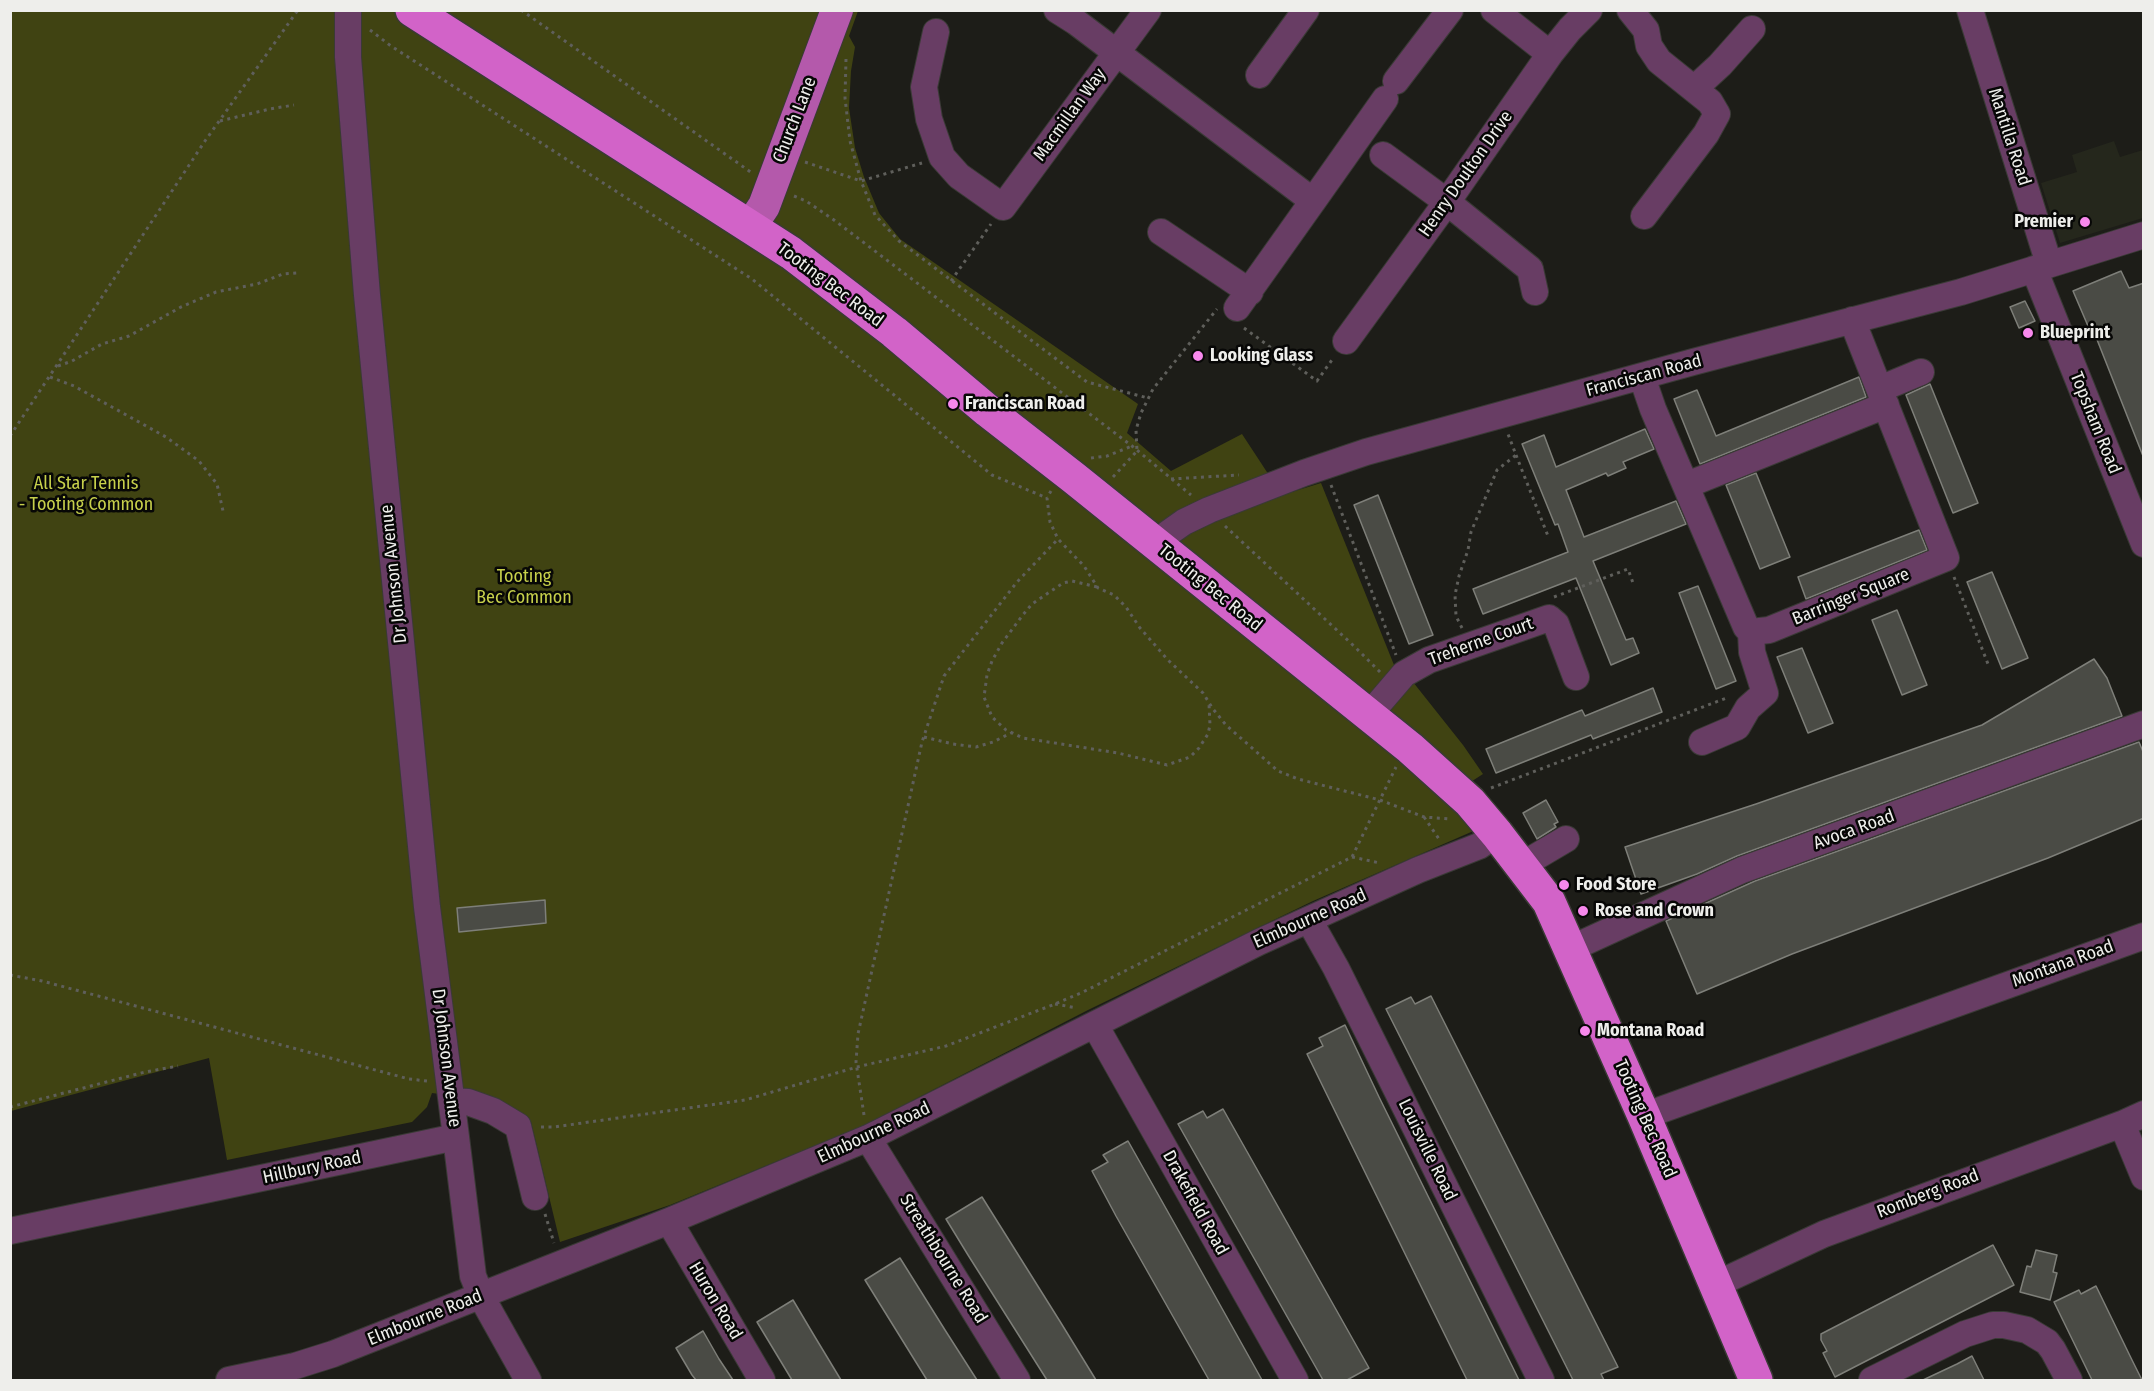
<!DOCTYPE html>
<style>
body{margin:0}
#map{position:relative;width:2154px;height:1391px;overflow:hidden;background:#1d1d18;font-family:"Fira Sans Condensed",sans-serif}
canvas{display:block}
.frame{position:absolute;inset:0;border:12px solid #eeeeeb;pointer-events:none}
</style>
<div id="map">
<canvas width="2154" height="1391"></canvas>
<div class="frame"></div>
</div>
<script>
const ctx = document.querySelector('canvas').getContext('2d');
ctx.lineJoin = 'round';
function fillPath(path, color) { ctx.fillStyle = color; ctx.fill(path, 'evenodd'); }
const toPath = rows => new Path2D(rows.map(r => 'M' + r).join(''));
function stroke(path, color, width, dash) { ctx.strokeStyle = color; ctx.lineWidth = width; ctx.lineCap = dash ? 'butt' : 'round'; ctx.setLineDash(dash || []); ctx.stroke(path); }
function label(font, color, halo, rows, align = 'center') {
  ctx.font = font + ' "Fira Sans Condensed",sans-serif'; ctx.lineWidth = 5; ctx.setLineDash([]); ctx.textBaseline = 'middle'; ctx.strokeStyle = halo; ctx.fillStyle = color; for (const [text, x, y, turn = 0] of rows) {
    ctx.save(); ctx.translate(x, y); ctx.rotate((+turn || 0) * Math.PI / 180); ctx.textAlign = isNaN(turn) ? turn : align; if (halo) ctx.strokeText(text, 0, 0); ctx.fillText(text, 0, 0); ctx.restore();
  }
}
fillPath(toPath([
 [2114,141,2120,157,2143,150,2143,218,2060,243,2041,183,2077,172,2072,155]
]), '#25271c');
fillPath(toPath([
 [11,11,858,11,849,36,855,47,851,71,849,108,855,148,864,177,879,213,900,239,1138,404,1127,433,1171,471,1242,434,1282,495,1321,483,1394,665,1409,677,1463,745,1483,774,1443,800,1478,829,1313,901,1088,1010,863,1126,670,1205,560,1242,531,1122,482,1100,432,1093,427,1107,412,1122,227,1160,209,1058,11,1111]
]), '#404312');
const building = toPath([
 [2121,271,2129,288,2144,283,2143,456,2094,332,2091,333,2073,291,2121,271],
 [2025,301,2035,321,2019,328,2010,307,2025,301],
 [1859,377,1866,397,1700,464,1674,399,1697,390,1716,436,1859,377],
 [1930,384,1978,503,1953,513,1906,395,1930,384],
 [1645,429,1654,449,1623,462,1626,468,1608,476,1606,473,1566,490,1584,537,1676,501,1686,524,1593,561,1626,640,1633,638,1639,653,1611,665,1576,578,1483,614,1473,589,1568,552,1558,524,1555,525,1522,444,1544,435,1556,467,1645,429],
 [1756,473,1790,557,1760,569,1726,485,1756,473],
 [1378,495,1433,635,1409,644,1354,505,1378,495],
 [1919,530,1927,550,1806,599,1798,577,1919,530],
 [1992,572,2028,658,2002,669,1967,582,1992,572],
 [1698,586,1736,681,1716,689,1679,593,1698,586],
 [1897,610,1927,685,1902,695,1872,620,1897,610],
 [1802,648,1833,723,1808,733,1777,657,1802,648],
 [2094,659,2107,678,2122,716,1737,856,1697,874,1641,894,1625,847,1756,804,1982,725,2094,659],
 [1653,688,1662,712,1593,739,1591,735,1496,773,1486,749,1582,710,1585,716,1653,688],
 [2139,742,2144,754,2144,818,2048,858,1792,954,1697,994,1666,921,1755,881,2139,742],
 [1546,800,1558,822,1554,824,1556,827,1537,839,1523,813,1546,800],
 [545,900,546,923,459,932,457,908,545,900],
 [1431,996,1618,1367,1601,1374,1604,1380,1573,1380,1386,1009,1411,997,1415,1004,1431,996],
 [1345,1025,1379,1097,1519,1380,1467,1380,1329,1099,1307,1054,1323,1046,1319,1038,1345,1025],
 [1223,1109,1369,1368,1347,1380,1323,1380,1178,1124,1203,1111,1207,1118,1223,1109],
 [1128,1141,1186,1244,1262,1380,1209,1380,1116,1216,1092,1171,1108,1162,1103,1155,1128,1141],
 [982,1197,1061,1323,1096,1380,1047,1380,968,1255,946,1219,982,1197],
 [1993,1245,2014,1285,1835,1377,1823,1353,1827,1351,1821,1340,1821,1334,1993,1245],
 [2036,1250,2057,1255,2053,1272,2057,1273,2050,1300,2020,1292,2027,1266,2031,1267,2036,1250],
 [900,1258,945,1330,977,1380,927,1380,865,1280,900,1258],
 [2096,1286,2132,1360,2142,1380,2092,1380,2054,1302,2079,1290,2081,1294,2096,1286],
 [793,1300,815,1337,841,1380,792,1380,757,1322,793,1300],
 [703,1331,719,1359,733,1380,696,1380,692,1375,676,1348,703,1331],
 [1972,1356,1984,1380,1923,1380,1957,1364,1972,1356]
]);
fillPath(building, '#4a4b45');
stroke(building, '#7e7f79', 1.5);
const minor = toPath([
 [348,10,348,57,367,295,427,907,456,1137],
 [1057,10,1076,22,1313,201,1385,99],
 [1494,10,1550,54],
 [1630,10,1646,30,1649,46,1659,61,1710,102,1717,114,1706,134,1644,216],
 [1970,10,2049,264],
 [936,32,924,87,929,119,942,157,959,176,1003,207,1148,10],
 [1259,75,1306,10],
 [1396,81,1450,10],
 [1695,88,1720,65,1752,29],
 [1383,155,1447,202,1530,269,1535,292],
 [1161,232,1250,292],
 [2034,269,2144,544],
 [1237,308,1313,201],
 [1346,341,1447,202,1550,54,1570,29,1589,10],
 [1642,377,1653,409,1746,627,1751,632,1769,630,1946,558,1852,320],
 [1880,389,1921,372],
 [1687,485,1886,405],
 [1157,545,1167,534,1184,522,1209,510,1304,473,1366,452,1693,362,1961,292,2144,235],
 [1368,716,1404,674,1429,660,1549,618,1556,624,1576,677],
 [1702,742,1737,727,1748,708,1765,693,1752,652,1751,632],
 [1522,865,1566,839],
 [1309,920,1336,968,1541,1380],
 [1570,949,1742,870,2144,724],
 [1095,1025,1295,1380],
 [452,1101,468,1102,493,1111,518,1126,535,1197],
 [1644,1116,2144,936],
 [2122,1124,2144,1177],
 [868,1138,1017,1380],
 [669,1221,762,1380],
 [10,1231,456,1137,473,1276,481,1296,528,1380],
 [1717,1284,1824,1234,2122,1124,2144,1114],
 [229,1380,295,1366,333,1354,669,1221,868,1138,1259,942,1418,870,1479,846,1497,834],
 [1872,1380,1965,1334,1993,1325,2004,1325,2027,1330,2047,1342,2053,1350,2069,1380]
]);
const major = toPath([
 [750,227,764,206,837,10]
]);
const highway = toPath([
 [412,10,791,253,894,332,988,411,1074,478,1410,748,1470,802,1497,834,1549,902,1644,1116,1756,1380]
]);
stroke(minor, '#3a3a36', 28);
stroke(major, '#3a3a36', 34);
stroke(highway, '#3a3a36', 36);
stroke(toPath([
 [521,10,752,173],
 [370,30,391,46,752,279,992,475,1047,498],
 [846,59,845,98,850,141,861,181,875,215,899,241,1087,382,1148,398],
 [220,121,270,109,294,105],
 [805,162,861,181,922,163],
 [794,196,806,201,834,220,1132,446,1191,495],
 [951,281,991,224],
 [1244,328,1317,381,1334,357],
 [58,366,72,361,102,344,129,336,181,307,216,292,257,284,283,274,297,273],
 [50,377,74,386,166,437,199,461,217,484,223,511],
 [10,436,205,141,298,10],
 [1516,455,1548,536],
 [1091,458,1107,456,1132,446],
 [1113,477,1137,451,1136,430,1141,413,1153,389,1217,309],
 [1171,479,1239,475],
 [1331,485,1396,655],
 [1051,491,1047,498,1050,522,1058,539,1084,566,1098,588,1114,595,1126,607,1140,628,1168,660,1203,693,1213,709,1226,725,1278,771,1298,779,1380,800,1424,817,1451,819],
 [1225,526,1355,647,1380,672],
 [1954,577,1988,664],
 [1097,587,1072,581,1063,583,1032,604,1022,616,1002,643,992,661,987,675,984,697,992,717,1006,730,1023,738,1118,753,1167,765,1190,757,1199,748,1208,734,1210,725,1209,704],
 [1554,597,1628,569,1633,583],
 [1462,628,1456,616,1455,595,1459,576,1468,550,1471,532,1497,470,1516,455,1508,434],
 [924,737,953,744,976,747,993,742,1011,733],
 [1491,788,1729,697],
 [1424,817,1439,839],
 [1352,857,1380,863],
 [10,975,42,981,409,1079,427,1081],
 [1055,1004,1077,1008],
 [10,1107,145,1072,178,1066],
 [864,1115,856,1062,858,1034,922,742,944,676,1017,582,1058,539],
 [541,1127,554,1127,745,1100,857,1067,946,1046,1055,1004,1083,992,1352,857,1396,767],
 [545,1214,554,1243]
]), '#5f5f5b', 3, [3, 4.5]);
stroke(minor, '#683d64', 26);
stroke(major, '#b459ab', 32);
stroke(highway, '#d263c8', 33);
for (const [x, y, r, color] of [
 [2085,222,6,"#f788ec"],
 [2028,333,6,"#f788ec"],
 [1198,356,6,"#f788ec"],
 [953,404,6,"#f788ec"],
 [1564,885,6,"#f788ec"],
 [1583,911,6,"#f788ec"],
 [1585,1031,6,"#f788ec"]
]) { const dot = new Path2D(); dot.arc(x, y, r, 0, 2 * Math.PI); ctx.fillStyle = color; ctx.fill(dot); stroke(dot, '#070706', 2); }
label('18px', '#eeeeeb', '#070706', [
 ["Macmillan Way",1070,115,-54],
 ["Church Lane",795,120,-69],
 ["Mantilla Road",2009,137,72],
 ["Henry Doulton Drive",1466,174,-55],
 ["Tooting Bec Road",830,285,37],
 ["Franciscan Road",1644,376,-15],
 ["Topsham Road",2095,423,68],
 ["Dr Johnson Avenue",394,574,-96],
 ["Tooting Bec Road",1210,588,39],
 ["Barringer Square",1851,597,-22],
 ["Treherne Court",1481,642,-20],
 ["Avoca Road",1854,830,-20],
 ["Elmbourne Road",1310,919,-24],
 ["Montana Road",2063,964,-20],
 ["Dr Johnson Avenue",446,1058,83],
 ["Tooting Bec Road",1645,1119,66],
 ["Elmbourne Road",874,1133,-25],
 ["Louisville Road",1427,1150,64],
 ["Hillbury Road",312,1168,-12],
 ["Romberg Road",1928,1194,-21],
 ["Drakefield Road",1195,1203,61],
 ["Streathbourne Road",943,1259,58],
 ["Huron Road",715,1301,59],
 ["Elmbourne Road",425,1318,-22]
]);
label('bold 18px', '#eeeeeb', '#070706', [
 ["Premier",2073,222,"right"],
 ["Blueprint",2040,333],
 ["Looking Glass",1210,356],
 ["Franciscan Road",965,404],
 ["Food Store",1576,885],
 ["Rose and Crown",1595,911],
 ["Montana Road",1597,1031]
], 'left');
label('18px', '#c7d04b', '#070706', [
 ["All Star Tennis",86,484],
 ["- Tooting Common",86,505],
 ["Tooting",524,577],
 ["Bec Common",524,598]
]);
</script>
